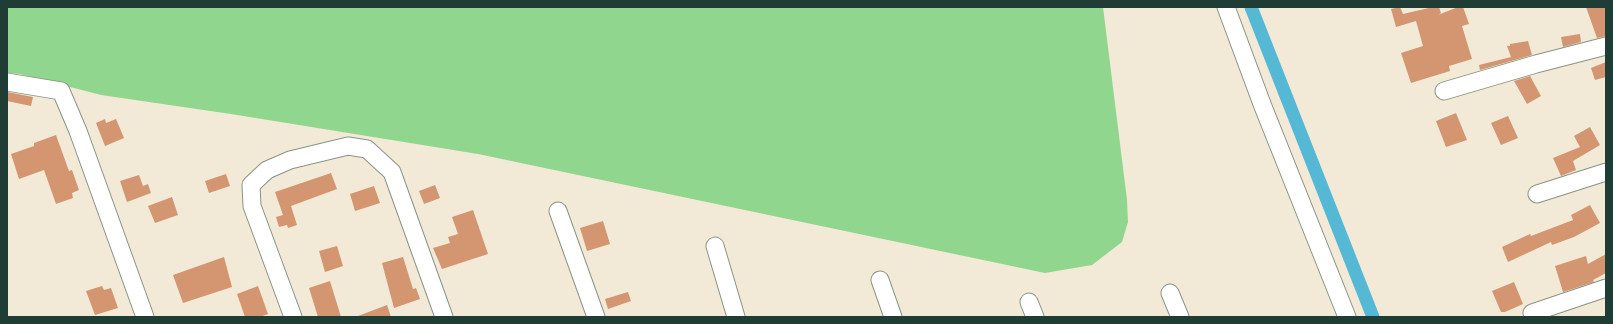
<!DOCTYPE html>
<style>
body{margin:0}
#map{position:relative;width:1613px;height:324px;overflow:hidden;background:#f2ead7;font-family:"Playpen Sans",sans-serif}
canvas{display:block}
.frame{position:absolute;inset:0;border:8px solid #1f3d34;pointer-events:none}
</style>
<div id="map">
<canvas width="1613" height="324"></canvas>
<div class="frame"></div>
</div>
<script>
const ctx = document.querySelector('canvas').getContext('2d');
ctx.lineJoin = 'round';
function fillPath(path, color) { ctx.fillStyle = color; ctx.fill(path, 'evenodd'); }
const toPath = rows => new Path2D(rows.map(r => 'M' + r).join(''));
function stroke(path, color, width, dash) { ctx.strokeStyle = color; ctx.lineWidth = width; ctx.lineCap = dash ? 'butt' : 'round'; ctx.setLineDash(dash || []); ctx.stroke(path); }
fillPath(toPath([
 [7,7,1103,7,1127,200,1128,222,1122,242,1092,265,1045,273,478,154,231,114,101,95,20,74,7,73]
]), '#91d68e');
stroke(toPath([
 [1251,7,1373,317]
]), '#55b8d4', 13);
fillPath(toPath([
 [1400,7,1403,14,1433,7,1439,7,1441,13,1438,15,1458,7,1463,7,1469,24,1462,26,1472,59,1449,66,1450,71,1411,83,1401,53,1423,46,1416,21,1396,27,1391,9],
 [1586,7,1606,7,1606,36,1597,38],
 [1580,34,1581,42,1563,47,1561,37],
 [1528,41,1532,55,1480,70,1479,65,1511,57,1507,46,1510,46,1510,44],
 [1606,62,1606,77,1595,80,1591,68],
 [1530,76,1541,96,1527,104,1514,81],
 [7,92,33,97,31,106,7,101],
 [1456,113,1467,140,1446,147,1436,121],
 [1508,116,1518,138,1501,145,1491,123],
 [105,119,106,123,116,119,124,138,105,146,96,123],
 [1590,127,1600,145,1573,161,1576,170,1561,176,1553,158,1580,147,1574,136],
 [56,135,69,171,72,170,79,190,72,193,73,198,56,204,44,170,19,179,11,154,34,146,34,143],
 [331,173,337,189,291,206,297,225,288,228,287,225,279,227,276,217,283,215,275,192],
 [226,174,230,186,209,193,205,181],
 [139,175,143,186,148,184,151,193,127,202,120,181],
 [435,185,440,198,424,204,419,191],
 [374,186,380,203,355,211,350,194],
 [172,197,178,215,155,223,148,206],
 [1590,205,1600,223,1574,237,1552,245,1551,242,1508,262,1502,247,1530,234,1531,236,1573,220,1571,215],
 [473,210,488,254,442,269,433,248,450,243,448,237,458,234,452,217],
 [603,221,610,244,587,251,580,228],
 [337,246,343,266,325,272,319,251],
 [1606,254,1606,273,1593,280,1594,282,1563,292,1555,266,1586,256,1588,264],
 [224,257,232,287,183,303,173,275],
 [403,257,413,289,416,288,420,299,394,308,382,263],
 [330,281,341,317,318,317,309,288],
 [1514,282,1523,304,1505,312,1501,312,1492,291],
 [102,286,104,290,111,288,118,308,95,315,86,291],
 [258,286,268,314,260,317,245,317,237,294],
 [628,292,631,301,608,309,605,299],
 [387,305,391,317,358,317,358,316]
]), '#d39670');
const minor = toPath([
 [1226,7,1262,104,1347,317],
 [7,82,61,91,78,131,145,317],
 [1444,91,1536,64,1606,46],
 [1537,194,1606,172],
 [558,211,596,317],
 [715,246,736,317],
 [880,280,893,317],
 [1170,293,1180,317],
 [1029,302,1035,317],
 [1532,313,1606,288],
 [293,317,252,206,251,185,267,170,290,160,348,146,367,149,392,172,444,317]
]);
stroke(minor, '#889486', 19);
stroke(minor, '#fff', 17);
</script>
